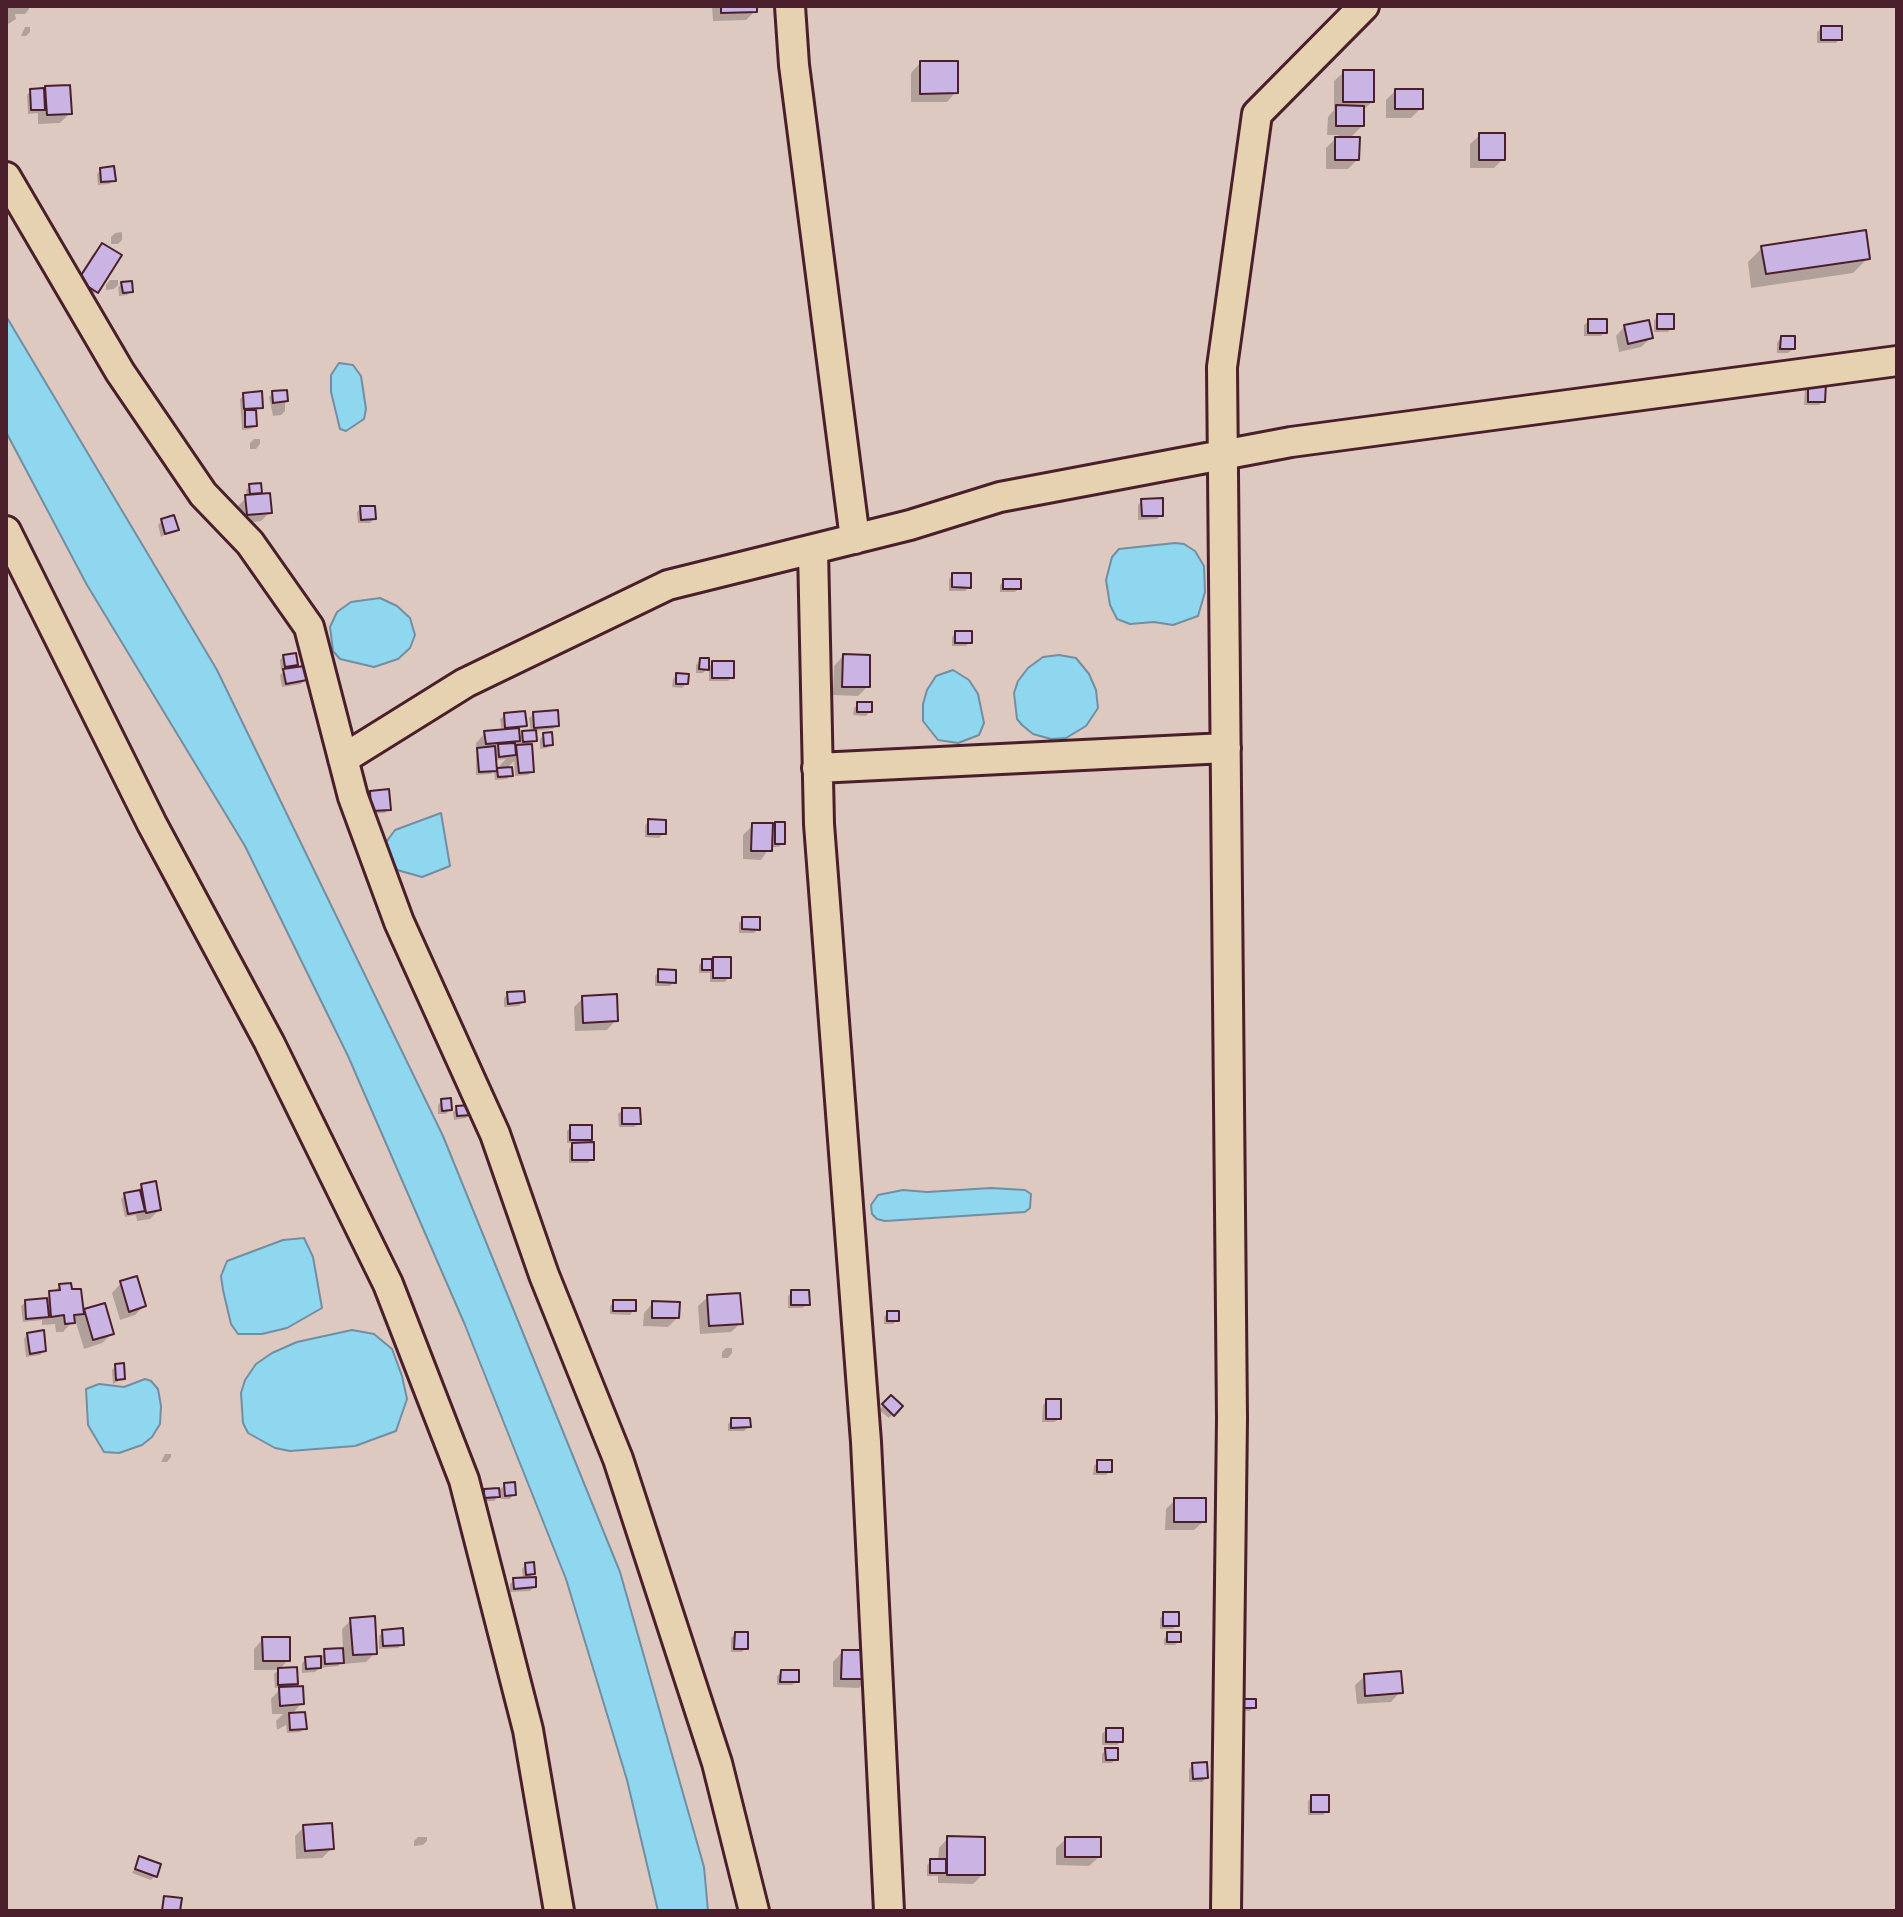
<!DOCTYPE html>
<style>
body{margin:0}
#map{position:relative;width:1903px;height:1917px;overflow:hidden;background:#dec9c0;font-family:Kalam,sans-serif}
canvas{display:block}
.frame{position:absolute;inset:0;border:8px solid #4a1f2b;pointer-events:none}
</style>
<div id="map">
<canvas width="1903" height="1917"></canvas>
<div class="frame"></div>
</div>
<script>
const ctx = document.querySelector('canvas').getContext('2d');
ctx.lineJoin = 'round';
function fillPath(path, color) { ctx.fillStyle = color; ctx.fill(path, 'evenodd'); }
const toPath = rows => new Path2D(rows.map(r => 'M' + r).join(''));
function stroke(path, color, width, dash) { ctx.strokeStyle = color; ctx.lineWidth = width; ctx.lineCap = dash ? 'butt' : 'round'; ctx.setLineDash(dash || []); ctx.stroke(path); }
const water = toPath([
 [6,316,217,670,443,1136,620,1572,704,1867,708,1911,658,1911,627,1780,566,1579,465,1325,348,1056,245,846,87,585,6,432,6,316],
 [339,363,353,365,361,376,366,409,364,419,346,431,340,429,331,392,331,375,339,363],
 [1175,543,1184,544,1195,551,1204,566,1205,592,1198,616,1173,625,1154,622,1130,624,1117,619,1110,605,1106,580,1112,557,1119,549,1175,543],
 [380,598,397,606,410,618,415,635,410,648,398,659,374,667,340,659,333,651,330,627,337,612,351,602,380,598],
 [1059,655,1076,658,1089,674,1096,690,1098,708,1086,726,1066,738,1051,739,1033,734,1022,725,1017,719,1014,693,1018,681,1028,668,1043,657,1059,655],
 [953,670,969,680,978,694,984,723,979,735,958,743,938,740,923,721,923,704,927,690,936,676,953,670],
 [441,813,450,866,422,877,397,870,384,845,395,830,441,813],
 [991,1188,1025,1190,1031,1194,1030,1208,1025,1212,885,1221,877,1219,872,1214,871,1205,878,1195,903,1190,927,1192,991,1188],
 [304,1238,313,1257,322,1308,287,1328,262,1334,238,1334,231,1324,223,1290,221,1276,227,1261,283,1240,304,1238],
 [352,1330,374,1334,392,1349,402,1376,407,1399,396,1431,355,1446,290,1451,275,1448,248,1433,243,1423,241,1393,245,1380,256,1364,272,1353,297,1342,352,1330],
 [145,1379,151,1381,158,1389,161,1406,160,1424,152,1437,142,1445,119,1453,104,1452,88,1425,86,1389,99,1384,124,1387,145,1379]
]);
fillPath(water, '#8ed7ef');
stroke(water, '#738da1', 2);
fillPath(toPath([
 [8,6,29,6,29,9,25,14,15,14,16,19,8,24],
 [712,6,755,6,755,11,746,20,713,21],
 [25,27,30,27,30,32,26,36,21,36],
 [1821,28,1840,39,1836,43,1817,43,1817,32],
 [920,63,956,92,947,102,911,102,911,73],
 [1344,72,1372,102,1362,111,1362,126,1349,139,1357,160,1348,169,1326,169,1326,148,1339,135,1327,135,1328,117,1334,110,1334,81],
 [46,88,70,113,60,123,38,124,38,113,28,114,27,95,31,91],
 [1395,91,1421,108,1411,118,1386,118,1386,100],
 [1480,135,1503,159,1494,168,1470,168,1470,144],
 [101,170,114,180,109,184,98,185,97,174],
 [122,232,122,240,118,244,111,244,111,237,115,233],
 [102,245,96,291,87,301,70,290,93,254],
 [1762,248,1868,258,1853,273,1751,288,1748,262],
 [110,280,118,280,118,288,122,283,131,291,127,295,119,296,118,285,114,289,106,290,106,285],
 [1658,316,1672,328,1668,332,1654,332,1654,320],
 [1589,321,1605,332,1601,336,1584,336,1584,325],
 [1625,326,1651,338,1641,347,1619,352,1616,336],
 [1782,338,1793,349,1788,353,1777,353,1777,342],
 [1809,384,1823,401,1819,405,1804,405,1805,388],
 [285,392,285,411,281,415,273,416,269,397,273,393],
 [244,395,261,407,254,411,255,425,251,429,242,430,240,399],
 [254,439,260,439,260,444,256,449,250,449,250,443],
 [250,486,260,492,256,496,270,512,261,521,238,524,237,507,247,497,246,490],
 [1142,501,1161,515,1157,519,1138,520,1138,505],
 [361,508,374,519,370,523,358,523,357,512],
 [162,521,177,529,161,537,158,525],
 [953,575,969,587,965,591,949,591,949,579],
 [1004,581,1019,588,1015,592,1000,592,1000,585],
 [956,633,970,642,966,646,952,646,952,637],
 [284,656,296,664,290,670,305,680,301,684,282,687,280,675,285,670,281,670,280,660],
 [843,656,868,686,858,696,833,695,834,666],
 [700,660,707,669,703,673,696,673,696,665],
 [713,663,732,677,728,681,709,681,709,667],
 [677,675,686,684,682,688,672,687,673,679],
 [858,704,870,711,866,716,853,715,854,708],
 [534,714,557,725,553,729,534,731,535,740,530,745,532,771,528,775,515,776,514,761,505,770,511,775,507,779,495,780,494,771,491,774,476,775,476,743,485,733,502,732,500,719,505,715,525,725,517,730,518,738,523,733,531,733,529,718],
 [506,759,500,765,501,770,495,773,494,760],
 [544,735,551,744,547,748,540,749,540,739],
 [370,793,389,809,385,813,368,814,366,797],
 [649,821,664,833,659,838,645,837,645,825],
 [776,824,783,843,779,847,770,847,761,860,743,859,743,835,753,825,770,830],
 [743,919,758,929,754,933,739,933,739,923],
 [729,959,729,977,725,982,710,982,710,973,699,973,699,965,703,961],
 [659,971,674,982,670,986,655,986,655,976],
 [508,994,523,1001,519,1006,504,1007,504,998],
 [583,998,616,1020,607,1030,575,1031,574,1007],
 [442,1101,450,1109,446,1114,438,1114,438,1105],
 [457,1108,470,1114,466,1118,454,1120,453,1112],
 [622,1110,639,1123,634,1127,619,1127,618,1114],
 [571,1127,590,1139,584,1144,592,1159,588,1163,569,1163,569,1149,574,1143,567,1143,567,1131],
 [142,1186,159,1210,150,1219,137,1221,136,1215,125,1217,121,1199,125,1195,135,1193],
 [121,1283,144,1306,135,1315,120,1320,112,1293],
 [60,1286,82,1314,85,1310,112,1334,102,1343,84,1349,75,1319,63,1332,56,1332,55,1324,42,1325,42,1320,23,1322,21,1306,26,1302,43,1301],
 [792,1292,807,1304,803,1308,788,1308,788,1296],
 [708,1297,741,1323,731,1332,700,1334,698,1306],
 [614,1302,634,1310,630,1315,610,1314,610,1306],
 [653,1303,677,1318,668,1327,643,1326,644,1313],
 [888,1313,897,1320,893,1324,884,1324,884,1317],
 [28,1334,44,1351,40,1355,26,1357,24,1339],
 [726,1348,732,1348,732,1353,728,1358,722,1358,722,1352],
 [116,1366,123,1379,113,1384,112,1370],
 [891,1397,900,1406,889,1418,879,1410],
 [1047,1401,1059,1418,1055,1422,1042,1422,1043,1405],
 [732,1420,749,1427,744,1431,728,1431,728,1424],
 [165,1454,171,1454,171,1457,167,1462,161,1462],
 [1098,1462,1110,1471,1106,1475,1093,1475,1094,1466],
 [505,1485,514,1494,510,1499,501,1499,501,1493,494,1501,480,1501,480,1495,484,1491,499,1490],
 [1175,1500,1204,1521,1194,1530,1165,1530,1166,1509],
 [526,1564,533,1574,527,1579,534,1587,530,1591,510,1592,510,1584,514,1580,523,1580,522,1569],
 [1164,1614,1177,1625,1173,1629,1160,1629,1160,1618],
 [351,1620,375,1653,366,1662,344,1664,344,1660,338,1666,319,1668,315,1672,302,1673,302,1663,306,1659,321,1658,325,1651,343,1650,342,1629],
 [383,1632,402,1644,398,1648,379,1649,379,1636],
 [735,1634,746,1648,742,1652,731,1652,731,1638],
 [1168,1634,1179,1641,1175,1645,1164,1645,1164,1639],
 [263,1639,288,1660,279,1670,296,1683,290,1688,302,1703,291,1715,305,1728,300,1732,287,1733,286,1725,277,1730,276,1721,283,1714,272,1714,271,1699,282,1687,275,1688,274,1674,278,1670,254,1670,254,1649],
 [842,1652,868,1678,859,1688,833,1687,833,1662],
 [782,1672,797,1681,792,1685,777,1685,777,1676],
 [1365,1676,1400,1692,1391,1702,1357,1704,1355,1685],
 [1244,1701,1254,1707,1250,1711,1240,1711,1240,1705],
 [1106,1730,1121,1741,1117,1745,1102,1745,1102,1734],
 [1106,1750,1116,1759,1112,1763,1102,1763,1102,1754],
 [1193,1765,1206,1778,1202,1782,1189,1782,1189,1769],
 [1312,1797,1327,1811,1323,1815,1308,1815,1308,1801],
 [304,1827,332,1848,322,1858,296,1859,295,1836],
 [418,1837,427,1837,427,1841,423,1845,414,1846,414,1841],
 [948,1838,983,1874,973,1884,938,1883,938,1876,927,1876,927,1865,931,1861,938,1861,939,1848],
 [1066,1839,1099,1857,1089,1866,1056,1865,1056,1848],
 [140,1859,155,1876,151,1880,132,1873]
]), '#0003');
const building = toPath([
 [721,6,757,6,757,12,721,13,721,6],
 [1821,26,1842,26,1842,40,1821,40,1821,26],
 [920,61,958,61,958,93,920,94,920,61],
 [1343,70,1374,70,1374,102,1343,102,1343,70],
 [70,85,72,114,47,115,45,86,70,85],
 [44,88,45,110,31,110,30,89,44,88],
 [1395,89,1423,89,1423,109,1395,109,1395,89],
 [1336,105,1364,106,1364,126,1336,126,1336,105],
 [1479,133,1505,133,1505,160,1479,160,1479,133],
 [1335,137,1360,137,1359,160,1335,160,1335,137],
 [114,166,116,181,101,182,100,168,114,166],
 [1866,230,1870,259,1766,274,1761,246,1866,230],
 [102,243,122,255,98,293,78,280,102,243],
 [132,281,133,292,123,293,121,282,132,281],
 [1657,314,1674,314,1674,329,1657,329,1657,314],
 [1588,319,1607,319,1607,333,1588,333,1588,319],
 [1649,320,1653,338,1628,344,1624,325,1649,320],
 [1781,336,1795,336,1795,349,1780,349,1781,336],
 [1808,382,1826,383,1825,402,1808,402,1808,382],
 [287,390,288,401,273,403,272,391,287,390],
 [262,391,263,408,244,409,243,393,262,391],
 [245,410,256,410,257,426,245,427,245,410],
 [261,483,262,493,250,494,249,484,261,483],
 [270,493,272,513,247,515,245,495,270,493],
 [1163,498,1163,516,1142,516,1141,499,1163,498],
 [360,506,375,506,376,519,361,520,360,506],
 [174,515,179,530,165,534,161,519,174,515],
 [952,573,971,573,971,588,952,587,952,573],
 [1003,579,1021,579,1021,589,1003,589,1003,579],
 [955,631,972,631,972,643,955,643,955,631],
 [296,653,298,665,285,667,283,655,296,653],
 [843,654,870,655,870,687,842,687,843,654],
 [700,658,709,658,709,670,699,669,700,658],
 [712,661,734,661,734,678,712,678,712,661],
 [304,666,307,680,286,684,283,669,304,666],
 [676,673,689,674,688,684,676,684,676,673],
 [857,702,872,702,872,712,857,712,857,702],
 [558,710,559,726,534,728,533,712,558,710],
 [525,711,527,726,505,728,504,713,525,711],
 [519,728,520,741,486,744,484,731,519,728],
 [536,730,537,741,523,742,522,731,536,730],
 [552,732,553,745,544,746,543,733,552,732],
 [515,743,516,755,499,757,498,744,515,743],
 [532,744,534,772,519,773,516,745,532,744],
 [495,746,497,771,479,772,477,748,495,746],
 [512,767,513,776,498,777,497,768,512,767],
 [389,789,391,810,371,811,370,791,389,789],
 [648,819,666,820,666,834,648,834,648,819],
 [775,822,785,822,785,844,775,844,775,822],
 [752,823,773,823,772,851,751,851,752,823],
 [742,917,760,917,760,930,742,929,742,917],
 [713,957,731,957,731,978,713,978,713,957],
 [702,959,712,959,712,970,702,970,702,959],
 [658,969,676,970,676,983,658,982,658,969],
 [524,991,525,1002,508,1004,507,992,524,991],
 [617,994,618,1021,583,1023,582,996,617,994],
 [451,1098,452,1110,442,1111,441,1099,451,1098],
 [471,1105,472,1115,457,1116,456,1106,471,1105],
 [622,1108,640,1108,641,1124,622,1124,622,1108],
 [570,1125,592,1125,592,1140,570,1140,570,1125],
 [594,1142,594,1160,572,1160,572,1143,594,1142],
 [156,1181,161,1210,146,1213,141,1184,156,1181],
 [140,1190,145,1211,128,1214,124,1193,140,1190],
 [137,1276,146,1306,129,1312,120,1281,137,1276],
 [71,1283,72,1289,81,1289,84,1314,74,1315,75,1323,65,1324,64,1315,51,1317,49,1291,60,1290,59,1284,71,1283],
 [791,1290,809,1290,810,1305,791,1305,791,1290],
 [740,1293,743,1324,709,1326,707,1295,740,1293],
 [47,1298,49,1317,26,1319,25,1300,47,1298],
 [613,1300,636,1300,636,1311,613,1311,613,1300],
 [652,1301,680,1302,679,1318,652,1318,652,1301],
 [105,1303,114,1334,93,1340,84,1309,105,1303],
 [887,1311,899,1311,899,1321,887,1321,887,1311],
 [44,1330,46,1351,30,1354,27,1333,44,1330],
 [124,1363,125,1379,116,1380,115,1364,124,1363],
 [891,1395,903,1406,894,1416,882,1404,891,1395],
 [1046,1399,1061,1399,1061,1419,1046,1419,1046,1399],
 [731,1418,750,1418,751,1427,731,1428,731,1418],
 [1097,1460,1112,1460,1112,1472,1097,1472,1097,1460],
 [515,1482,516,1495,505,1496,504,1483,515,1482],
 [499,1488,500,1497,484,1498,484,1489,499,1488],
 [1174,1498,1206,1498,1206,1522,1174,1522,1174,1498],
 [534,1562,535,1574,526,1575,525,1563,534,1562],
 [536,1577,536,1587,514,1589,513,1578,536,1577],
 [1163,1612,1179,1612,1179,1626,1163,1626,1163,1612],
 [375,1616,377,1654,353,1655,350,1618,375,1616],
 [403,1628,404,1645,383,1646,382,1630,403,1628],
 [735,1632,748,1632,748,1649,734,1649,735,1632],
 [1167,1632,1181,1632,1181,1642,1167,1642,1167,1632],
 [262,1637,290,1637,290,1661,263,1661,262,1637],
 [343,1648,344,1663,325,1664,324,1649,343,1648],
 [842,1650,871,1650,870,1679,841,1679,842,1650],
 [321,1656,321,1668,306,1669,305,1657,321,1656],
 [297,1667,298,1684,278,1685,278,1668,297,1667],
 [781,1670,799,1670,799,1682,780,1682,781,1670],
 [1401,1671,1403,1693,1365,1696,1364,1674,1401,1671],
 [303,1686,304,1704,280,1706,279,1687,303,1686],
 [1244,1699,1256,1699,1256,1708,1243,1708,1244,1699],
 [305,1712,307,1729,290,1730,289,1713,305,1712],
 [1106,1728,1123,1728,1123,1742,1106,1742,1106,1728],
 [1105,1748,1118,1748,1118,1760,1106,1760,1105,1748],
 [1207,1762,1208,1778,1193,1779,1192,1763,1207,1762],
 [1311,1795,1329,1795,1329,1812,1311,1812,1311,1795],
 [332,1823,334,1849,305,1851,303,1825,332,1823],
 [947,1836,985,1837,985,1875,947,1875,947,1836],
 [1065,1837,1101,1837,1101,1857,1065,1857,1065,1837],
 [139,1856,161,1864,157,1877,135,1869,139,1856],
 [930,1859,946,1859,946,1873,930,1873,930,1859],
 [164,1896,182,1898,180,1911,162,1911,164,1896]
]);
fillPath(building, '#cab4e4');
stroke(building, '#4a1f2b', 2);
const minor = toPath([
 [790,6,794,65,855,539],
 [6,177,120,372,203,494,250,543,309,627,353,797,399,922,495,1134,544,1275,618,1459,717,1763,754,1911],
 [6,531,152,824,269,1042,388,1284,464,1480,528,1730,559,1911],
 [813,550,819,824,866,1442,889,1911],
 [343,759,465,683,668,585,910,525,1000,497,1291,442,1897,361],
 [817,768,1226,748],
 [1226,1911,1232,1418,1222,367,1257,114,1364,6]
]);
stroke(minor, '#4a1f2b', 34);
stroke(minor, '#e6d2b0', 28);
</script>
